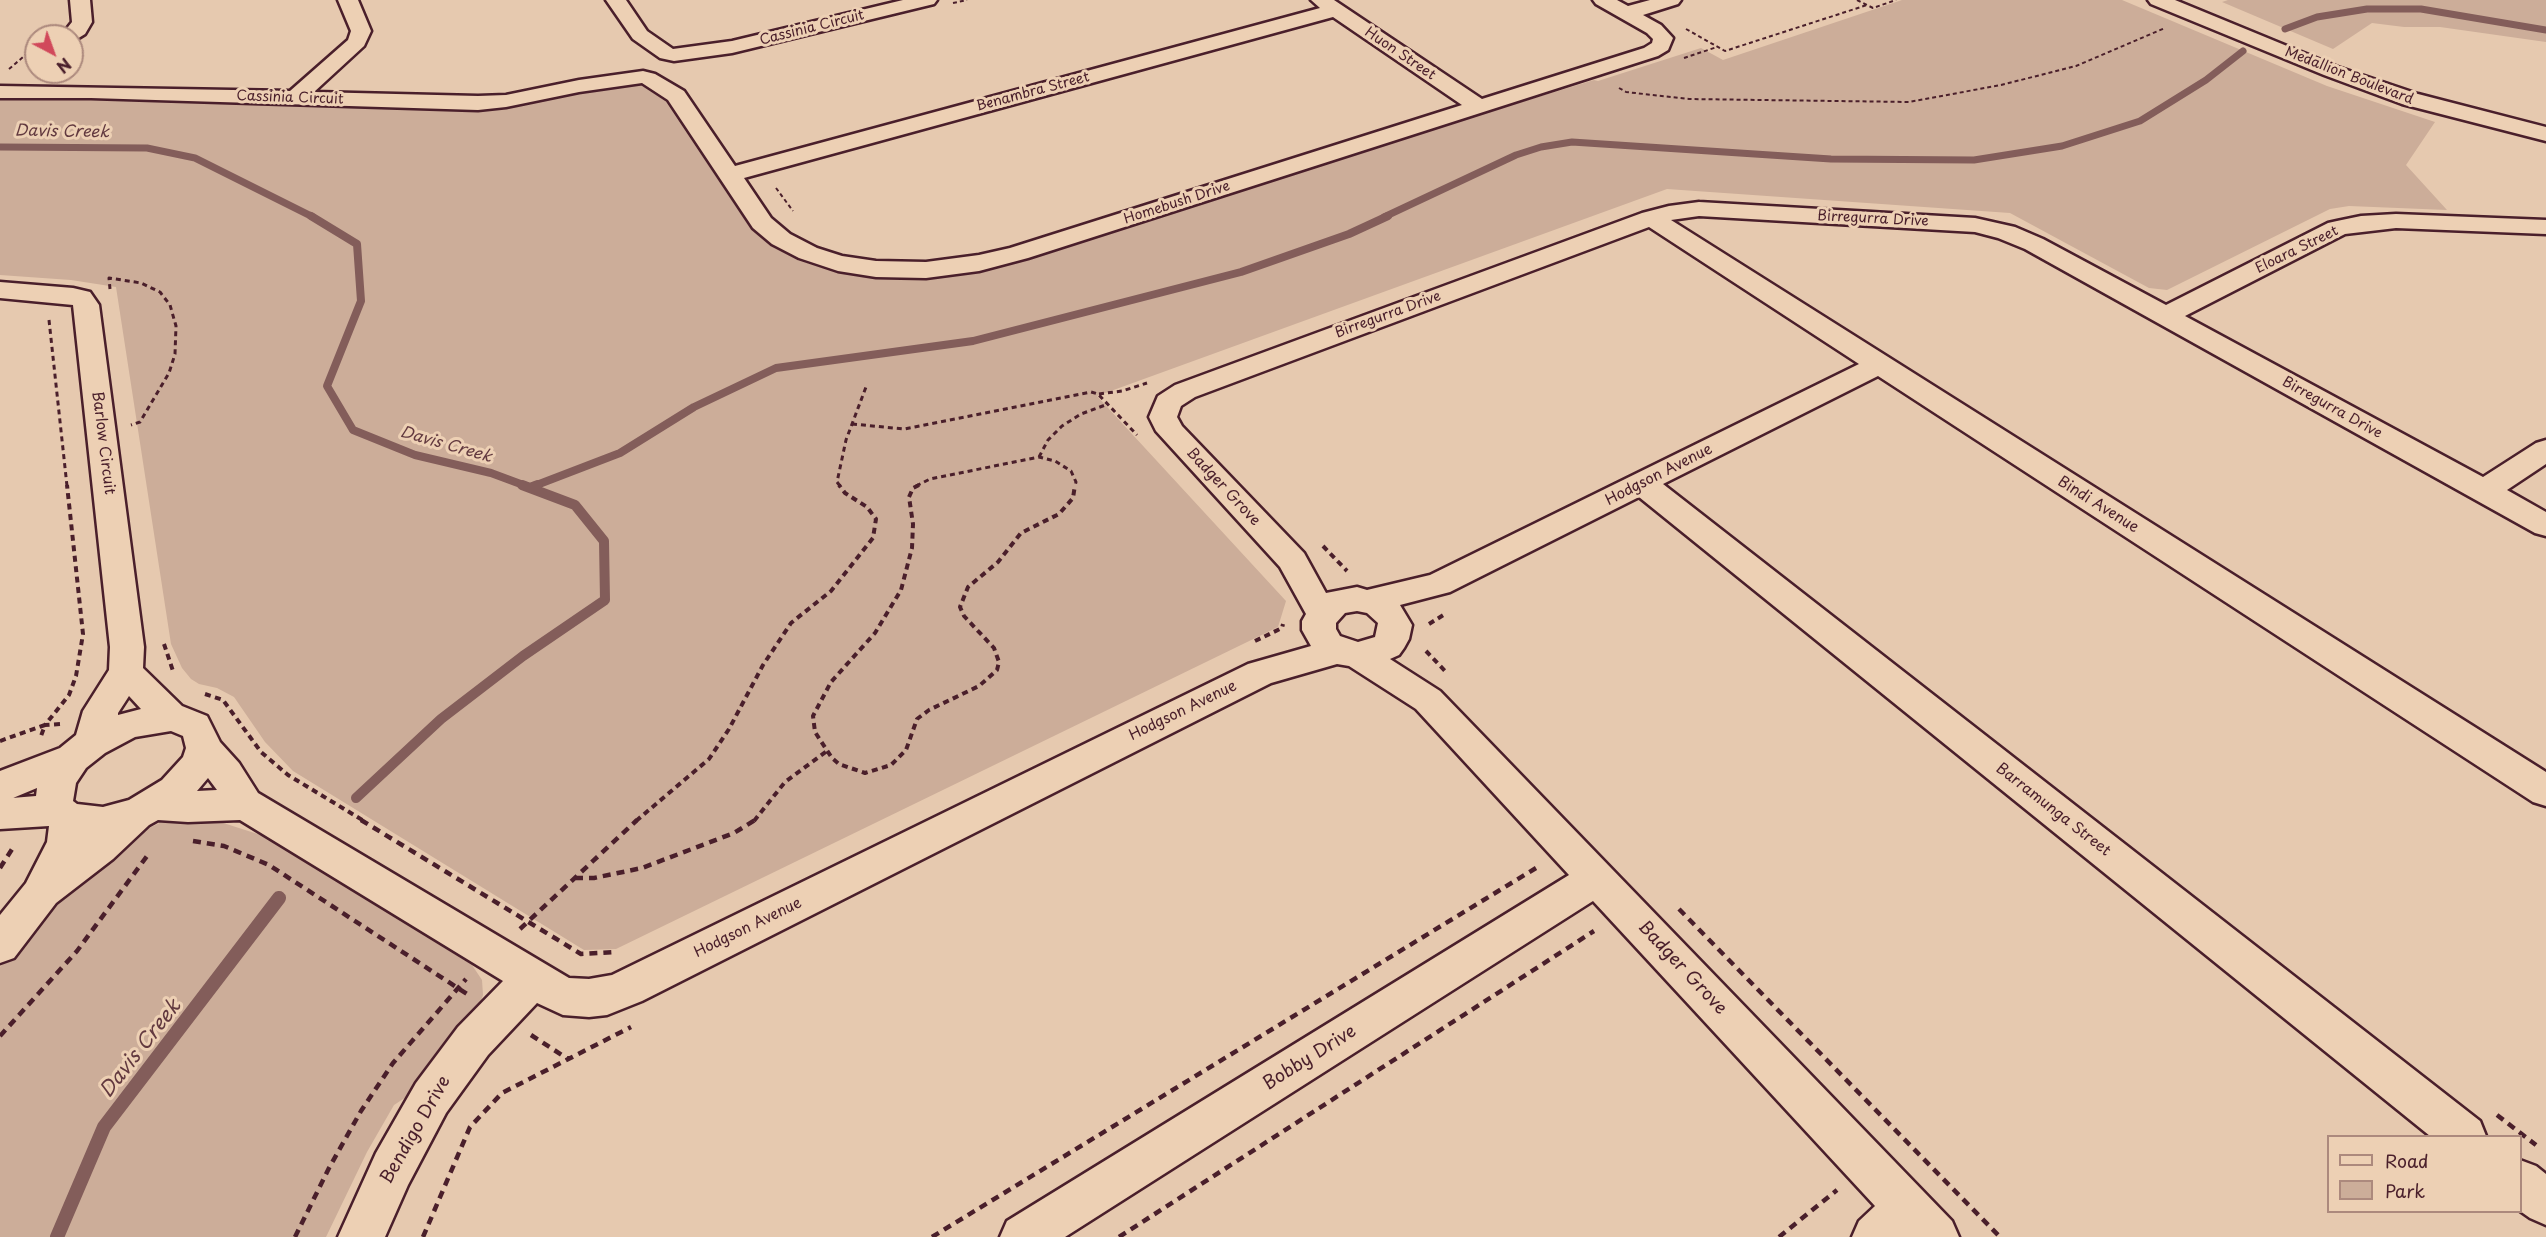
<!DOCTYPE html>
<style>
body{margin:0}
#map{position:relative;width:2546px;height:1237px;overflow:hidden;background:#e6c9af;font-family:"Playpen Sans",sans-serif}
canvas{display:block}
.legend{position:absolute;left:2327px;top:1135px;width:195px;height:78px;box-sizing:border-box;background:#edd0b4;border:2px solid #ac897d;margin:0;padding:8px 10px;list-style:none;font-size:18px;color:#4a1f2b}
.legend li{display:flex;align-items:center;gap:12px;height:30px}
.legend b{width:30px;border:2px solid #ac897d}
.north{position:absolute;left:24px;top:24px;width:60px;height:60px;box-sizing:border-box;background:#edd0b4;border:2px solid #ac897d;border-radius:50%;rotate:139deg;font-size:16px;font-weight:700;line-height:24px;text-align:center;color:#4a1f2b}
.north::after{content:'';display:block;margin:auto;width:21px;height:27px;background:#d1495b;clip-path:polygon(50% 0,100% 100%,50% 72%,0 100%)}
</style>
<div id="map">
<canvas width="2546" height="1237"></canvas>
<ul class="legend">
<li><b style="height:8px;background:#edd0b4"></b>Road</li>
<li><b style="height:16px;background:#ccad99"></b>Park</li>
</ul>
<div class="north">N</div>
</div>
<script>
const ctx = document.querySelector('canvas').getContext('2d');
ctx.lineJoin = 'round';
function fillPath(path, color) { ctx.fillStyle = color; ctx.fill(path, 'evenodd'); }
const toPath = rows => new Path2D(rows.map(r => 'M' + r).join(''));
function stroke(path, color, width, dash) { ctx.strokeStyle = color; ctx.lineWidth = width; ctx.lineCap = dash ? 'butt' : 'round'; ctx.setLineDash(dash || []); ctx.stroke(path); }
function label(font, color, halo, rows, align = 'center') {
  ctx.font = font + ' "Playpen Sans",sans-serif'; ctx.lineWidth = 6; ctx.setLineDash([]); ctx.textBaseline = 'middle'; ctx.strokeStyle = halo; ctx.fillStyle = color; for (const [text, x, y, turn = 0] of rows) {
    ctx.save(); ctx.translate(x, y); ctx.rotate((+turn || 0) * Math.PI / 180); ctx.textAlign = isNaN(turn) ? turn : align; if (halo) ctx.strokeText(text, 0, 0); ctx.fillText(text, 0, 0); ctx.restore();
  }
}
fillPath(toPath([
 [1902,0,2122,0,2327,86,2435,122,2406,165,2447,210,2349,206,2330,209,2167,290,2149,288,2010,213,1667,189,1097,396,1286,601,1278,627,616,949,584,950,293,771,265,742,234,697,217,688,199,684,191,679,182,668,171,644,116,287,71,280,0,275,0,99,72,97,502,107,576,92,644,83,662,96,750,227,775,248,807,263,853,274,923,278,967,273,1009,264,1505,107,1594,80,1598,81,1701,48,1723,60],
 [2228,0,2546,0,2546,42,2440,27,2404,27,2372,23,2333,49,2222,2],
 [185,818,214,820,267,837,472,965,482,980,483,995,476,1015,420,1088,394,1105,367,1152,326,1237,0,1237,0,967,58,900,136,834,164,821]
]), '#ccad99');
stroke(toPath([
 [2285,29,2317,17,2367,9,2421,9,2546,30],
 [0,147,147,148,195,158,313,217],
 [1384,217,1516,155,1541,147,1572,142,1831,159,1974,160,2062,146,2140,121,2206,80,2243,51]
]), '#835d5a', 7);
stroke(toPath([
 [311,216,357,244,361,301,327,386,353,430,415,455,491,473,526,486],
 [534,486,620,453,694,407,776,368,973,341,1241,272,1349,234,1388,216]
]), '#835d5a', 8);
stroke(toPath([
 [530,488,538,485],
 [356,798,441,719,523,656,605,600,604,541,575,505,522,485]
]), '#835d5a', 10);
stroke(toPath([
 [57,1237,104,1127,279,898]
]), '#835d5a', 14);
const minor = toPath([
 [70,0,90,0,92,22,85,34,72,42,72,36,61,36,72,22,70,0],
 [338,0,358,0,371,31,364,46,314,92,478,96,506,95,579,80,643,71,655,74,684,91,735,166,1320,8,1311,0,1334,0,1482,99,1644,48,1652,43,1653,39,1647,33,1596,4,1593,0,1617,0,1628,6,1650,0,1681,0,1678,4,1643,15,1661,25,1673,38,1668,50,1658,56,1028,258,979,271,926,278,876,277,838,271,799,258,772,244,753,228,668,100,642,83,579,92,506,107,478,110,91,98,0,98,0,86,290,91,348,40,351,31,338,0],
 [1333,17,1462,105,1010,248,979,255,926,262,876,261,842,256,817,248,790,234,771,218,744,178,1333,17],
 [606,0,626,0,647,31,673,49,732,41,903,0,937,0,934,4,732,53,674,61,660,58,633,39,606,0],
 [2148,0,2175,0,2338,67,2418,94,2546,127,2546,141,2402,104,2324,75,2151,4,2148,0],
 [1699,202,1975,218,2015,227,2043,239,2166,305,2328,223,2337,221,2361,216,2396,214,2546,220,2546,234,2396,228,2345,234,2185,316,2483,477,2536,443,2546,440,2546,464,2507,490,2546,512,2546,536,2535,533,2025,249,1998,238,1975,232,1699,216,1671,220,2546,772,2546,806,2533,802,1878,376,1663,484,2480,1121,2486,1136,2430,1136,1639,497,1450,592,1400,605,1412,625,1409,639,1404,648,1399,655,1390,659,1440,691,1952,1221,1959,1237,1852,1237,1859,1221,1875,1206,1593,901,1065,1237,1000,1237,1007,1221,1569,875,1416,709,1349,666,1337,664,1271,683,642,1001,607,1015,589,1017,563,1015,537,1003,488,1055,446,1113,408,1185,385,1237,338,1237,376,1153,416,1083,458,1027,503,981,240,820,188,822,158,820,149,825,113,859,56,903,14,958,0,963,0,915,26,883,47,842,49,826,0,829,0,771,60,748,76,735,83,711,109,670,110,647,73,305,0,298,0,282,73,288,90,292,99,305,144,647,143,668,182,706,207,716,220,742,239,763,258,793,569,978,589,979,612,975,1248,664,1311,646,1302,630,1302,621,1306,614,1280,567,1156,431,1149,417,1158,396,1175,385,1642,213,1669,206,1699,202],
 [1649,227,1859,364,1430,575,1367,590,1357,587,1326,593,1304,553,1182,426,1177,417,1181,406,1195,397,1649,227],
 [1357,611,1367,613,1378,623,1375,637,1358,642,1340,636,1336,629,1336,623,1345,613,1357,611],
 [129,696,141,709,118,715,118,713,129,696],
 [171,731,183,736,186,748,183,757,162,780,129,800,103,807,77,804,73,801,76,783,86,768,105,753,135,737,171,731],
 [208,778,217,790,197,791,208,778],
 [37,788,36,796,12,798,13,798,37,788],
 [2520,1160,2536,1166,2546,1174,2546,1225,2530,1218,2520,1211,2520,1160]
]);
stroke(minor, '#4a1f2b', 5);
stroke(toPath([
 [1857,0,1873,8,1896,0],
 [953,3,967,0],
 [1686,29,1725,51,1867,5],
 [1684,58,1717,47],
 [9,69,36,46],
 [1619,88,1626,92,1689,99,1909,102,2001,85,2076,66,2165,28],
 [776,188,793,211]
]), '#4a1f2b', 2, [4, 3]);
stroke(toPath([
 [110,289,109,278,141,283,160,292,170,305,176,326,175,354,169,373,140,422,131,425],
 [49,320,67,486],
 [1099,394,1122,391,1147,383],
 [852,424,904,429,1091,392,1098,394,1137,435],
 [1039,457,1048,440,1062,426,1081,414,1108,404],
 [840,486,837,482,846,440,866,387],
 [916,486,930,479,1039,457,1055,461,1071,471,1076,482,1075,486]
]), '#4a1f2b', 3, [5, 4]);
stroke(toPath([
 [919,485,913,488,909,497,913,524,912,548,901,590,875,633,831,682,813,716,815,732,832,758,839,764,865,773,891,765,906,750,917,719,929,710,979,686,997,670,999,662,994,648,964,616,960,607,968,587,998,562,1021,533,1059,514,1073,498,1075,485],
 [1323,546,1347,571],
 [1429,624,1445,614],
 [1255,641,1282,628,1283,624],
 [164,644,173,671],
 [1426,651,1446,672],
 [205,694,223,700,261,752,288,775,364,821],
 [60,724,45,725,69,695,76,676,83,634,67,485],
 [0,741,45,725,41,736],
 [636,821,709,759,729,729,763,665,791,623,831,591,873,538,876,519,867,507,845,493,839,485],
 [754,821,785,782,827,751]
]), '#4a1f2b', 4, [6, 4.5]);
stroke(toPath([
 [361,820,581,954,614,952],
 [193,841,224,846,269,865,467,994],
 [0,868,14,846],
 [575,878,594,878,642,868,734,833,755,820],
 [1679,909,2000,1237],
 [520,929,637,820],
 [531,1035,568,1059],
 [0,1036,77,951,150,852],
 [2497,1115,2536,1145],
 [295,1237,329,1168,361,1111,393,1063,466,979],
 [423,1237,470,1127,502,1093,631,1027],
 [932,1237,1536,868],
 [1119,1237,1594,931],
 [1779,1237,1837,1190]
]), '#4a1f2b', 4.5, [8, 6]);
fillPath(minor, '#edd0b4');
label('14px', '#4a1f2b', '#edd0b4', [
 ["Cassinia Circuit",812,28,-14],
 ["Huon Street",1400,54,34],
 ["Medallion Boulevard",2349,76,21],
 ["Benambra Street",1033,92,-15],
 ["Cassinia Circuit",290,98,2],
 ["Homebush Drive",1177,203,-18],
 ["Birregurra Drive",1873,219,3],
 ["Eloara Street",2297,250,-26],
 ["Birregurra Drive",1388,315,-20],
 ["Birregurra Drive",2332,408,29]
]);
label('15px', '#4a1f2b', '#edd0b4', [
 ["Barlow Circuit",103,443,83],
 ["Hodgson Avenue",1659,475,-27],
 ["Badger Grove",1223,487,47],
 ["Bindi Avenue",2098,505,32],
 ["Hodgson Avenue",1183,711,-26],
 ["Barramunga Street",2053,810,38],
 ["Hodgson Avenue",748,928,-26]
]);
label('italic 16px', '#62393f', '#edd0b4', [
 ["Davis Creek",62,132,1],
 ["Davis Creek",446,445,16]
]);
label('18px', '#4a1f2b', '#edd0b4', [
 ["Badger Grove",1682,968,47],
 ["Bobby Drive",1310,1058,-32],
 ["Bendigo Drive",416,1130,-60]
]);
label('italic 20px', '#62393f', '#edd0b4', [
 ["Davis Creek",141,1049,-52]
]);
</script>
